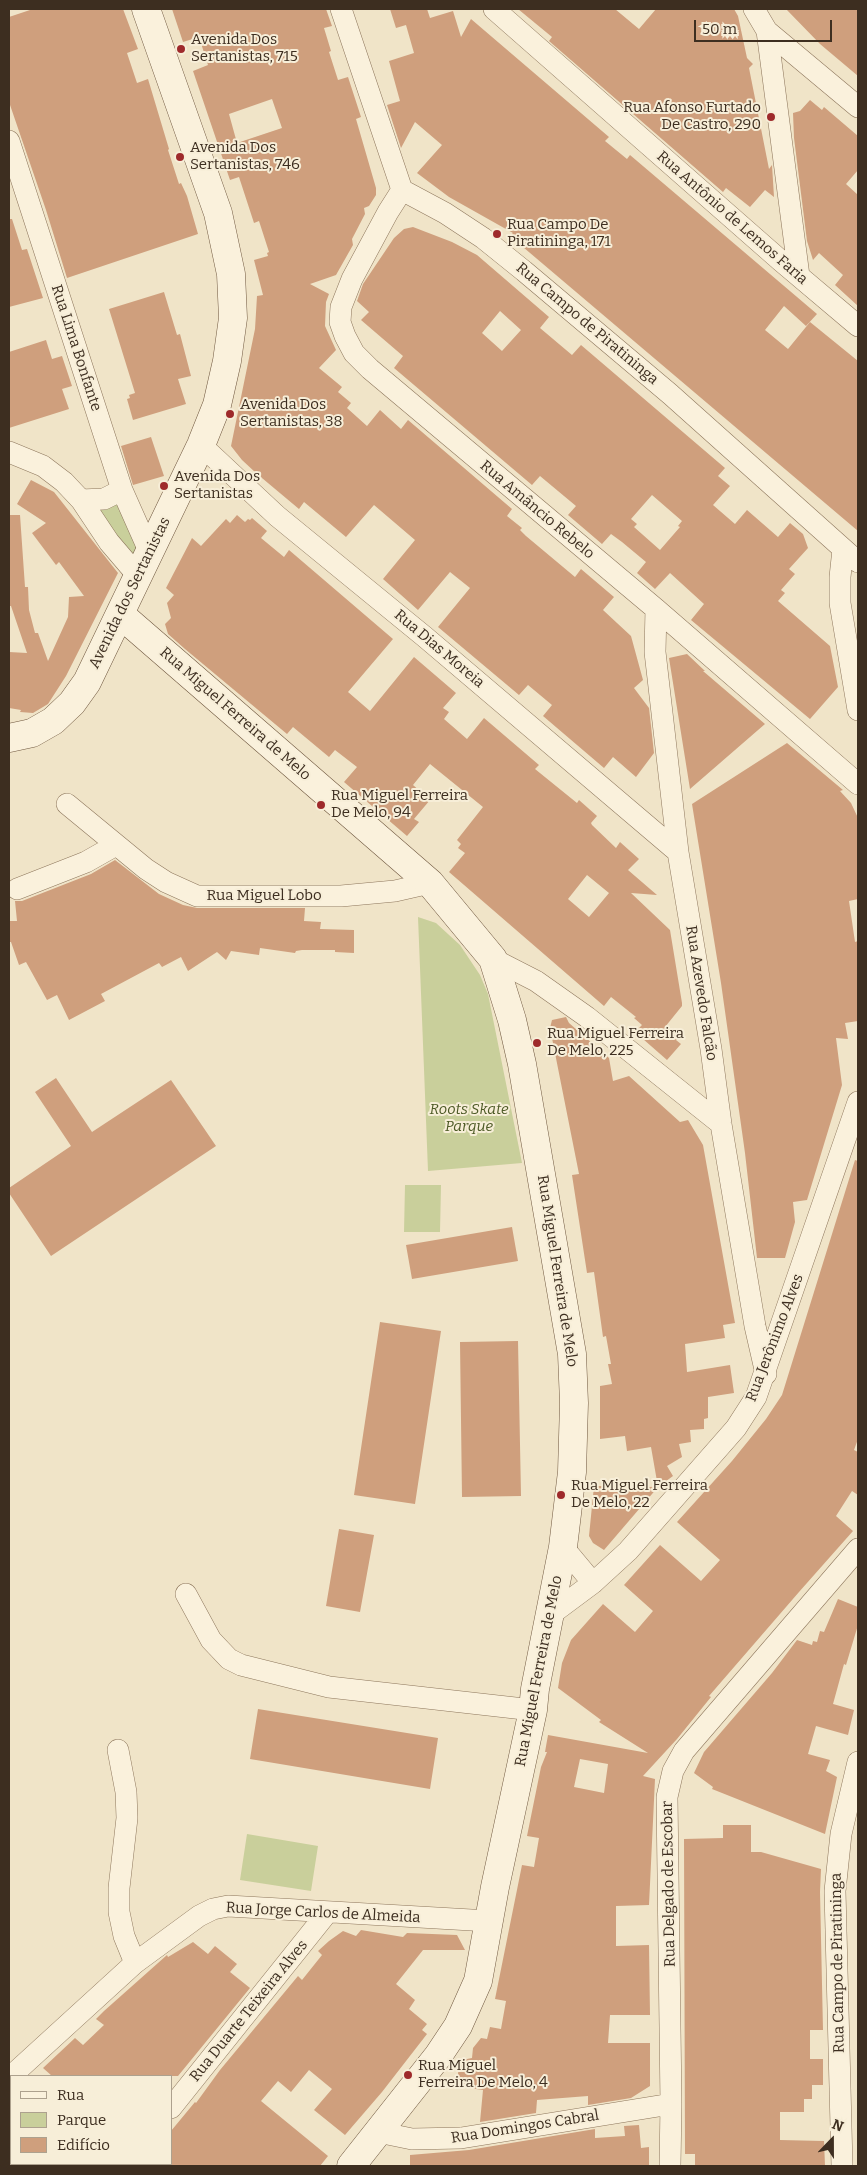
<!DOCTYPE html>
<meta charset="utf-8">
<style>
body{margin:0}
#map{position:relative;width:867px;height:2175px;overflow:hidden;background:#f0e4c8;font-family:Bitter,serif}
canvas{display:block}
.frame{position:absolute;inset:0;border:10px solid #3d2e20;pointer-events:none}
.legend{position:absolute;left:10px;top:2075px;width:162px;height:90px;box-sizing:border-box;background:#f7eed8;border:1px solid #ada18e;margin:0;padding:6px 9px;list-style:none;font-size:15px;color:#3d2e20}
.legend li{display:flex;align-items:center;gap:10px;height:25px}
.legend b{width:25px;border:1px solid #ada18e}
.north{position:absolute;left:807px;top:2115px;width:50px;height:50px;-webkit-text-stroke:4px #f7eed8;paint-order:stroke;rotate:22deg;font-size:14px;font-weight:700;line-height:20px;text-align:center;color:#3d2e20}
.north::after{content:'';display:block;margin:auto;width:18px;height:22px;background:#3d2e20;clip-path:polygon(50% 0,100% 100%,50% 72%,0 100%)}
.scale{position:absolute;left:694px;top:20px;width:138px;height:22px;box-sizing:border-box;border:2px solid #3d2e20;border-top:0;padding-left:6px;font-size:15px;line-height:18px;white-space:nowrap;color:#3d2e20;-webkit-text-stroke:4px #f7eed8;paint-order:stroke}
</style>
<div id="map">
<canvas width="867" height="2175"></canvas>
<div class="frame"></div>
<ul class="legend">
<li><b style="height:6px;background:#faf1dc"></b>Rua</li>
<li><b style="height:14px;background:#c9cf9b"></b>Parque</li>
<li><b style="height:14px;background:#cf9f7d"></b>Edifício</li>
</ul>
<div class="north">N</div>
<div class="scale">50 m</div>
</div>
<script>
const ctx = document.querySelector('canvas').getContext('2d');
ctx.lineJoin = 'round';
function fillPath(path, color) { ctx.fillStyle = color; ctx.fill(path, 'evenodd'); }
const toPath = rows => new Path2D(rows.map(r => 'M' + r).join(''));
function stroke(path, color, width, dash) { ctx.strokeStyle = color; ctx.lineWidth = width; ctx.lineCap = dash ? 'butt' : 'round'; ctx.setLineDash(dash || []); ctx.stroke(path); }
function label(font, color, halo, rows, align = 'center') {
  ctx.font = font + ' Bitter,serif'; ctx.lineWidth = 4; ctx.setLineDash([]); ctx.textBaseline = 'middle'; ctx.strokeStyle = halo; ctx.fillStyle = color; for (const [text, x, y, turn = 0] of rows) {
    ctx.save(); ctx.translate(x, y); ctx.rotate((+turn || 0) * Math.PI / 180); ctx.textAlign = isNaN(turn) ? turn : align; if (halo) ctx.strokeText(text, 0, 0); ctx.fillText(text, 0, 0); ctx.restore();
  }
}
fillPath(toPath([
 [118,502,140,550,130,558,98,507],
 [418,917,436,923,460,945,480,975,488,994,522,1163,428,1171],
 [405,1185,441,1185,440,1232,404,1232],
 [247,1834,318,1846,311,1891,240,1880]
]), '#c9cf9b');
fillPath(toPath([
 [33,9,123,9,138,49,127,53,137,83,148,79,169,149,168,150,179,184,181,183,187,196,198,234,67,278,46,210,9,102,9,17],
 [172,9,326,9,332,26,324,28,331,51,329,52,338,80,348,77,361,117,356,119,376,188,376,195,369,206,364,208,365,214,352,239,353,245,336,275,310,284,329,294,326,302,325,326,336,350,319,368,342,387,338,392,351,403,347,408,367,426,380,410,401,429,408,420,512,509,507,516,522,528,520,530,526,536,575,577,581,569,614,597,603,610,631,636,643,680,634,688,649,708,654,753,636,777,613,757,604,768,543,716,552,705,528,685,519,695,438,627,470,588,450,572,418,610,383,579,415,540,374,505,346,537,304,502,299,509,256,473,242,460,231,446,255,329,257,296,263,295,254,260,268,256,267,253,269,252,259,221,254,223,239,177,230,180,193,71,208,65,199,37,183,42],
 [272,99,282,128,237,143,229,114],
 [390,9,427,9,430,18,453,11,461,37,471,19,609,137,605,141,627,159,630,155,817,314,806,326,784,306,765,330,788,349,810,322,858,361,858,531,510,236,513,233,449,197,417,173,442,145,415,122,401,148,387,105,400,101,389,61,414,53,406,25,396,28],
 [518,9,615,9,639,29,656,9,734,9,738,16,747,58,753,64,749,68,769,169,772,165,774,197,765,190,750,207,726,188,723,192,549,41,552,37],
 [786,9,858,9,858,76,820,44],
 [810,100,822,110,824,107,858,136,858,170,846,184,858,195,858,306,835,285,843,275,819,253,813,260,807,241,794,138,793,113,800,111],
 [9,219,12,219,22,250,27,249,43,298,9,307],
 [413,227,452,242,477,255,549,317,540,328,572,355,581,345,725,468,718,476,730,486,713,505,735,524,747,510,778,537,790,523,803,534,808,548,789,569,795,574,781,590,785,593,778,601,830,646,838,687,810,719,691,620,704,604,670,573,655,589,637,573,646,562,622,542,611,534,602,544,568,515,576,506,540,476,532,485,394,368,403,356,361,320,369,312,357,301,363,284,394,238,404,229],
 [500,311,521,330,502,351,482,333],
 [652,495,682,521,678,526,680,527,660,550,634,527,637,524,631,519],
 [164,292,177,335,180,334,191,376,178,379,186,404,133,420,127,399,130,398,129,395,135,393,109,309],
 [46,340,52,359,62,356,72,386,62,389,69,409,9,428,9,352],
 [151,437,164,476,133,485,121,446],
 [31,480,54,492,118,573,66,676,48,704,33,713,20,712,21,710,9,708,9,652,27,653,11,606,9,606,9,515,20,515,25,587,28,587,29,610,35,633,38,633,48,661,68,617,69,597,84,596,59,562,56,565,32,533,46,523,17,504],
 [237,515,245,522,248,519,250,520,252,518,267,531,261,538,284,557,289,550,393,639,348,692,370,711,414,657,456,693,443,708,449,712,444,719,467,739,484,718,539,765,535,769,577,803,579,800,597,816,591,823,592,825,616,848,620,842,639,859,628,870,657,895,631,893,670,930,682,1003,682,1006,665,1027,678,1038,676,1040,681,1044,667,1060,635,1032,642,1025,634,1018,636,1017,611,997,604,1006,449,872,465,853,458,848,461,844,457,840,483,807,430,764,413,785,430,800,414,819,419,822,407,836,344,782,357,767,335,750,329,757,293,727,287,734,185,649,168,634,165,624,171,618,167,603,174,595,166,588,192,538,201,546,226,519,230,523],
 [587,875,609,893,589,917,568,899],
 [687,654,705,671,703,671,765,724,690,789,669,658],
 [787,743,843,790,840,791,851,803,858,818,858,899,849,901,855,942,858,941,858,1021,845,1023,848,1039,836,1038,842,1085,807,1200,793,1202,795,1222,785,1258,757,1258,745,1153,721,983,692,804],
 [115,860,159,894,183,905,197,908,305,908,304,921,321,922,320,929,354,930,354,953,335,952,335,950,302,950,296,951,295,953,260,948,259,955,231,951,226,960,217,952,188,971,181,957,162,967,159,963,101,994,105,1001,69,1020,57,995,47,1000,26,962,19,965,11,942,9,942,9,921,17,921,15,901,22,901,91,874],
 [566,1017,569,1023,609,1058,613,1081,629,1076,680,1122,688,1120,703,1145,735,1323,723,1325,725,1338,685,1344,687,1372,730,1365,734,1393,708,1397,708,1418,704,1419,704,1429,690,1430,691,1442,679,1444,682,1457,667,1466,673,1476,658,1487,651,1447,627,1451,625,1436,600,1439,600,1386,612,1384,608,1364,611,1364,606,1336,603,1337,594,1272,587,1273,572,1175,579,1174,550,1028,552,1020],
 [56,1078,92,1132,171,1080,216,1146,51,1256,9,1193,9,1188,71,1146,35,1092],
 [855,1160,858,1161,858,1439,854,1450,858,1452,858,1495,852,1491,836,1516,853,1531,799,1592,709,1696,711,1697,677,1739,643,1776,655,1779,649,1905,616,1906,616,1946,649,1945,650,2015,610,2015,608,2043,650,2043,650,2086,631,2098,588,2105,588,2096,537,2100,536,2113,480,2122,483,2090,469,2088,469,2084,457,2083,459,2065,462,2065,462,2060,472,2058,473,2048,481,2038,487,2039,490,2027,501,2029,506,2001,495,1999,522,1865,534,1867,539,1838,527,1836,541,1767,547,1752,545,1752,548,1735,648,1753,599,1722,601,1720,558,1688,562,1663,571,1640,603,1604,635,1632,653,1611,624,1585,660,1545,701,1581,720,1560,677,1522,732,1461,766,1419,782,1395],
 [580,1759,608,1764,604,1793,574,1787],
 [512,1227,518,1261,412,1279,406,1245],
 [380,1322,441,1331,415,1504,354,1495],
 [518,1341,521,1496,462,1497,460,1342],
 [594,1486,658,1487,604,1550,593,1543,589,1536],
 [339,1529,374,1535,360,1612,326,1606],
 [838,1599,858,1607,858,1625,846,1665,844,1664,833,1704,854,1710,848,1735,816,1726,808,1754,830,1760,826,1771,837,1777,825,1834,712,1789,713,1787,694,1773,704,1752,772,1673,797,1640,812,1645,813,1641,817,1642,820,1631,824,1632],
 [258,1709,438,1738,430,1789,250,1759],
 [723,1825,751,1825,751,1852,761,1852,821,1869,820,1892,823,2030,810,2030,810,2059,823,2059,823,2085,812,2085,812,2099,804,2099,804,2112,780,2112,780,2140,824,2141,825,2166,695,2166,695,2154,685,2154,684,1839,723,1838],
 [361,1930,403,1937,407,1933,457,1935,465,1950,423,1950,396,1984,415,2000,409,2009,427,2024,422,2030,427,2034,382,2092,345,2135,314,2110,332,2089,309,2070,291,2092,278,2081,261,2101,328,2156,320,2166,171,2166,171,2131,195,2102,196,2103,220,2070,298,1976,302,1980,322,1955,318,1951,329,1941,343,1931,356,1936],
 [193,1942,208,1954,215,1946,237,1964,230,1972,250,1988,178,2076,52,2076,43,2068,75,2038,83,2045,104,2025,96,2019,104,2011,167,1955,168,1957],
 [639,2125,641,2148,649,2147,649,2166,410,2166,410,2155,469,2150,595,2129,595,2138,625,2136,624,2126]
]), '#cf9f7d');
const street = toPath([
 [341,9,402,190,445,213,483,238,524,271,670,394,858,562],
 [494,9,781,261,858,326],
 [754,9,767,31,858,107],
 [767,31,799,276],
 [9,141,122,490,150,553],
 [402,190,388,212,352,279,341,307,340,322,345,336,354,353,370,369,656,609,858,784],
 [201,445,277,516,425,637,678,852],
 [9,452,43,466,64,482,81,500,109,542,138,576],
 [81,500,104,499,122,490],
 [843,549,840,577,840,603,858,710],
 [656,609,655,652,678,852,711,1049,721,1124,755,1326,766,1374],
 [67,804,146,869,166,882,197,896,341,896,395,891,430,883],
 [17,889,86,862,116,845],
 [493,959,536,981,587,1017,721,1124],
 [563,1547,593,1583],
 [186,1594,211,1640,229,1659,241,1665,329,1687,533,1710],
 [550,1615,593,1583,628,1551,736,1428,756,1397,858,1102],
 [118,1750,126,1792,127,1818,119,1888,119,1912,124,1936,135,1963],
 [9,2078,135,1963,199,1916,213,1909,228,1906,489,1921],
 [171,2108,327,1913],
 [378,2132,412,2139,461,2138,671,2104],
 [125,2166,127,2164],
 [670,2166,671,2104,667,1797,673,1771,684,1751,858,1549],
 [842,2166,835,1891,841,1834,858,1762]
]);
const secondary = toPath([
 [121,615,430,883,493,959,512,1020,522,1064,572,1354,574,1403,572,1472,563,1547,535,1689,533,1710,495,1887,478,1981,458,2026,438,2056,351,2166],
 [9,738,32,733,53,721,72,703,87,682,201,445,217,405,227,361,233,318,231,274,218,213,146,9]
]);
stroke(street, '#8d765c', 22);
stroke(secondary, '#6f573f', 29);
stroke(street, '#faf1dc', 21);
stroke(secondary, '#faf1dc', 28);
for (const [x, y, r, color] of [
 [181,49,5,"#9e2a2b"],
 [771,117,5,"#9e2a2b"],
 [180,157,5,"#9e2a2b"],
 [497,234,5,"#9e2a2b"],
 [230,414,5,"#9e2a2b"],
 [164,486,5,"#9e2a2b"],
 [321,805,5,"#9e2a2b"],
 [537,1043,5,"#9e2a2b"],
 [561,1495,5,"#9e2a2b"],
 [408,2075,5,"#9e2a2b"]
]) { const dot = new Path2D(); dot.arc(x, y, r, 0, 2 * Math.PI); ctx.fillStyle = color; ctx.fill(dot); stroke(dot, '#f7eed8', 2); }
label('15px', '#3d2e20', '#f7eed8', [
 ["Avenida Dos",191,40],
 ["Sertanistas, 715",191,57],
 ["Rua Afonso Furtado",761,108,"right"],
 ["De Castro, 290",761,125,"right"],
 ["Avenida Dos",190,148],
 ["Sertanistas, 746",190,165],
 ["Rua Campo De",507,225],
 ["Piratininga, 171",507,242],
 ["Avenida Dos",240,405],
 ["Sertanistas, 38",240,422],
 ["Avenida Dos",174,477],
 ["Sertanistas",174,494],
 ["Rua Miguel Ferreira",331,796],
 ["De Melo, 94",331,813],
 ["Rua Miguel Ferreira",547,1034],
 ["De Melo, 225",547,1051],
 ["Rua Miguel Ferreira",571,1486],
 ["De Melo, 22",571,1503],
 ["Rua Miguel",418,2066],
 ["Ferreira De Melo, 4",418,2083]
], 'left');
label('15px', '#3d2e20', '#f7eed8', [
 ["Rua Antônio de Lemos Faria",732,218,41],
 ["Rua Campo de Piratininga",587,324,40],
 ["Rua Lima Bonfante",76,348,72],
 ["Rua Amâncio Rebelo",537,510,40],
 ["Avenida dos Sertanistas",130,593,-64],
 ["Rua Dias Moreia",439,649,40],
 ["Rua Miguel Ferreira de Melo",235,714,41],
 ["Rua Miguel Lobo",264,896],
 ["Rua Azevedo Falcão",701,993,81],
 ["Rua Miguel Ferreira de Melo",557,1271,81],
 ["Rua Jerônimo Alves",775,1338,-69],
 ["Rua Miguel Ferreira de Melo",539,1671,-79],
 ["Rua Delgado de Escobar",669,1884,-91],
 ["Rua Jorge Carlos de Almeida",323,1913,3],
 ["Rua Campo de Piratininga",838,1963,-91],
 ["Rua Duarte Teixeira Alves",249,2011,-51],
 ["Rua Domingos Cabral",525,2127,-9]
]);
label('italic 15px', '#4d5a26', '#f7eed8', [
 ["Roots Skate",469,1110],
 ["Parque",469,1127]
]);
</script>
